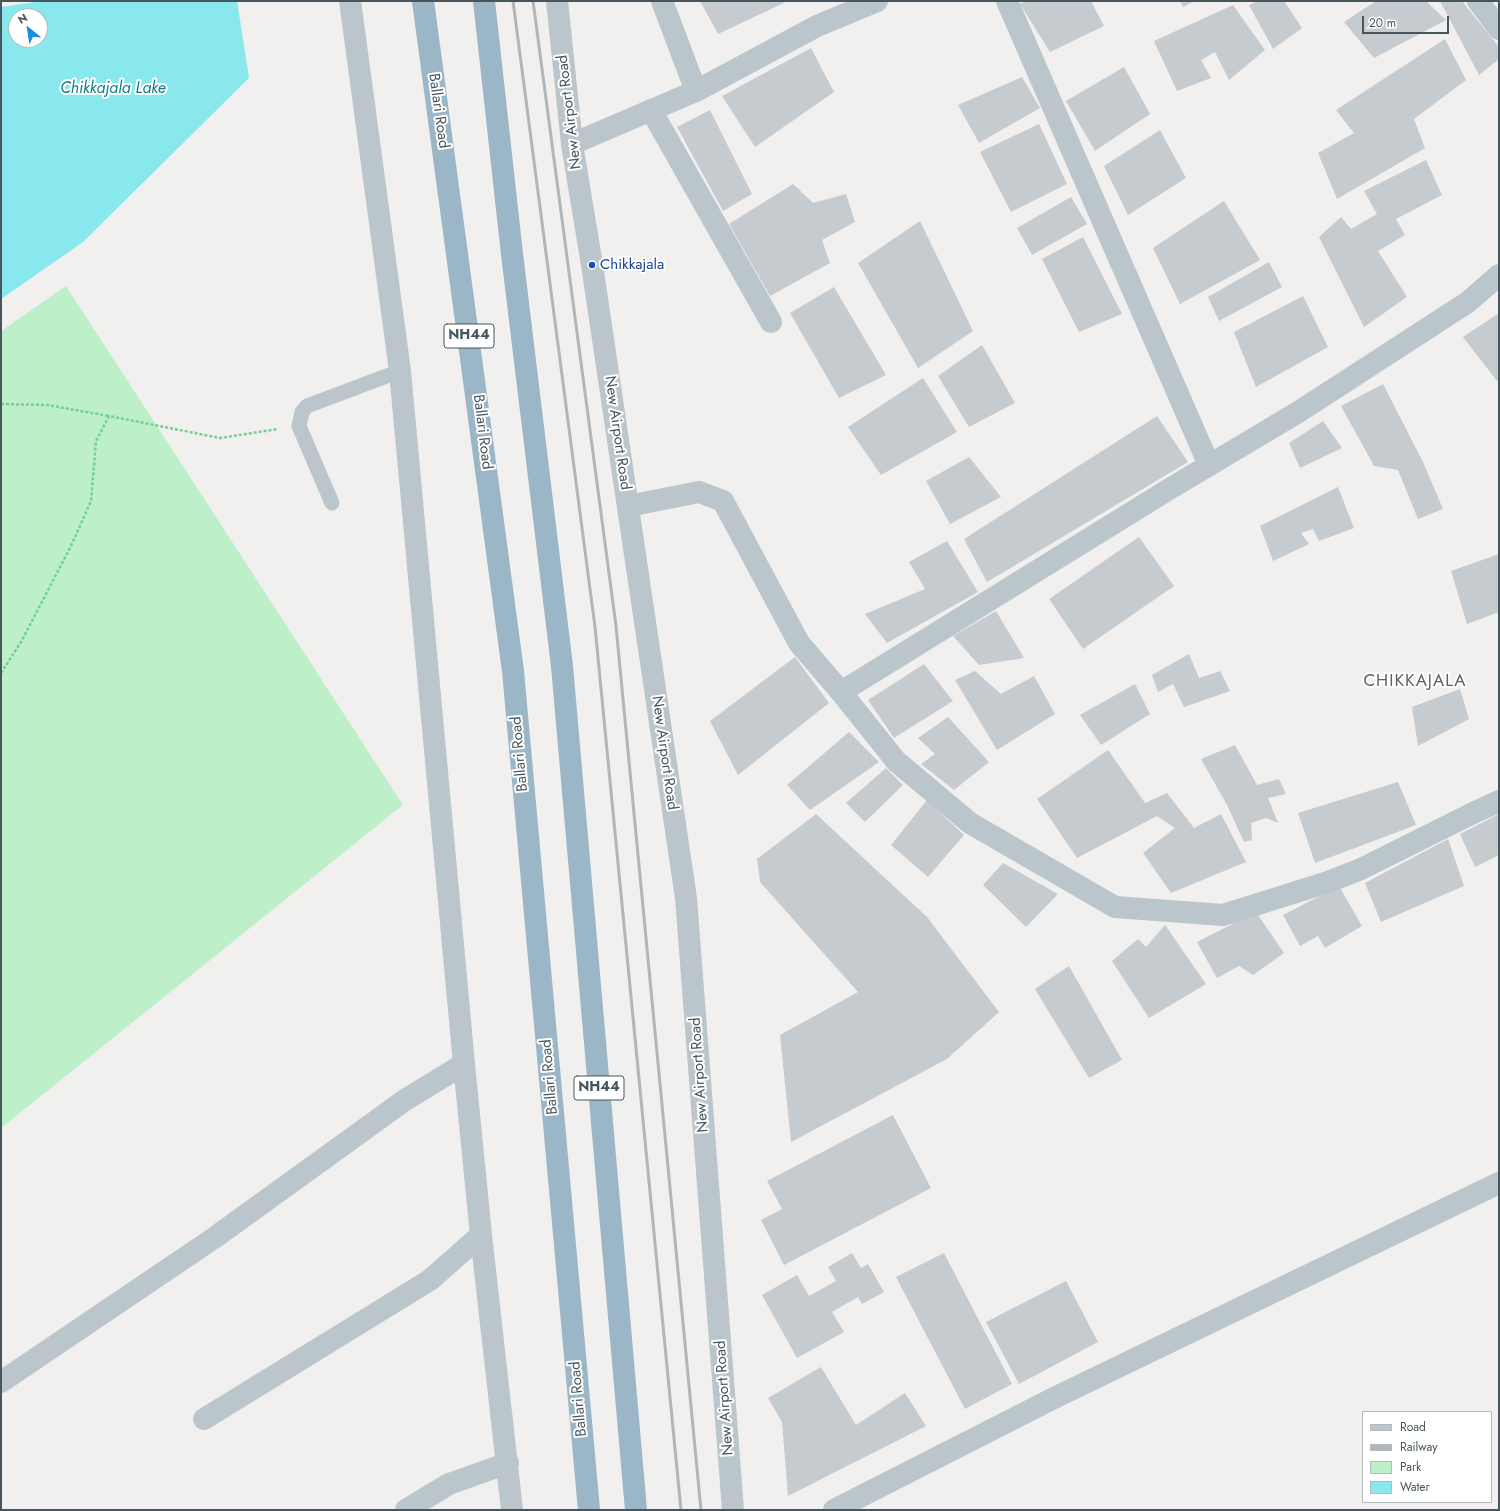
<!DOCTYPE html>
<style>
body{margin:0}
#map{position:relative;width:1500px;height:1511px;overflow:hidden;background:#f2efef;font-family:Jost,sans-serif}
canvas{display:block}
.frame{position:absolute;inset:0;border:2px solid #47565d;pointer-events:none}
.legend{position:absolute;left:1362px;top:1411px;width:130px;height:92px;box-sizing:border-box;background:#fff;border:1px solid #b5bbbe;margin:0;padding:5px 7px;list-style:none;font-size:12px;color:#47565d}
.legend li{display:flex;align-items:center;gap:8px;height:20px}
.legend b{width:20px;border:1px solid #b5bbbe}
.north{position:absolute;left:8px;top:8px;width:40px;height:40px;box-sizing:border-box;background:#fff;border:1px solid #b5bbbe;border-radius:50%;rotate:330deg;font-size:11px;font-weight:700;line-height:16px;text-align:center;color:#47565d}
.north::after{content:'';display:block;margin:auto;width:14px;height:18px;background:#158ee6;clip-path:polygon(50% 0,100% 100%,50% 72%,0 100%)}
.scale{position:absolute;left:1362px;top:16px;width:87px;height:18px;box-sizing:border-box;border:2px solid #47565d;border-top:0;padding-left:5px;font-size:12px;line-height:14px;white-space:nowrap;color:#47565d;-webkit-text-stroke:3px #fff;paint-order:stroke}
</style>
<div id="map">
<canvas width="1500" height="1511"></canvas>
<div class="frame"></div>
<ul class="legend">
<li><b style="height:5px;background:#bac6cc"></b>Road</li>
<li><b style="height:5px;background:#b1b6ba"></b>Railway</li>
<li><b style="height:11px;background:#bdf0c9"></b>Park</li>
<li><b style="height:11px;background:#89e7ee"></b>Water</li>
</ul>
<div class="north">N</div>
<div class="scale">20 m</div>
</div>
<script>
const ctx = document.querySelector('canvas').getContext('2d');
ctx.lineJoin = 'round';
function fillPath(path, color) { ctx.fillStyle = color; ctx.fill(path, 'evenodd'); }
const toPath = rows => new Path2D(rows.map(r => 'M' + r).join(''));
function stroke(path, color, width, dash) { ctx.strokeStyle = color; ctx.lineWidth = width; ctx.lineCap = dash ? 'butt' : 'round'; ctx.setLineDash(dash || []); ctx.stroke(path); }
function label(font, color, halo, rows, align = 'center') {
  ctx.font = font + ' Jost,sans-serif'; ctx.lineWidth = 4; ctx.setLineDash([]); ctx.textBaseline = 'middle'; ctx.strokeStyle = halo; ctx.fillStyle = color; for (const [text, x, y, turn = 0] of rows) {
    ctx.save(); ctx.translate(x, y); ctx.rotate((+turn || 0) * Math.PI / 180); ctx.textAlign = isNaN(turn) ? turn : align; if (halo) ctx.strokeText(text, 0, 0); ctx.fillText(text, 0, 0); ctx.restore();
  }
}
fillPath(toPath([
 [66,286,403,805,1,1128,1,331]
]), '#bdf0c9');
fillPath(toPath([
 [42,1,237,1,249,78,83,242,1,299,1,7],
 [16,16,40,16,40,40,16,40]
]), '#89e7ee');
fillPath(toPath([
 [700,1,788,1,718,34],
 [1026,1,1091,1,1104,26,1050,52,1020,4],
 [1180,1,1194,1,1183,7],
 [1258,1,1284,1,1302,28,1273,49,1249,5],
 [1376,1,1426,1,1446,20,1374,58,1344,22],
 [1440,1,1462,1,1499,47,1499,59,1479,75],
 [1233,5,1265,50,1229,80,1215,52,1201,60,1211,78,1177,91,1154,41],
 [1445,39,1466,80,1414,119,1425,148,1337,199,1318,153,1354,133,1336,110],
 [811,48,834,92,755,147,722,96],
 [1124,67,1150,114,1095,151,1066,101],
 [1022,77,1040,108,979,143,958,105],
 [710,110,752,194,723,211,677,127],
 [1039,124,1067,184,1011,212,980,152],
 [1160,130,1186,178,1128,215,1104,166],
 [1426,160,1442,195,1396,219,1405,235,1378,251,1407,297,1364,327,1319,237,1341,217,1351,229,1377,214,1364,191],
 [793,184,813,203,846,194,855,222,822,240,830,263,770,296,729,224],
 [1071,197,1087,224,1032,255,1017,228],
 [1224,201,1260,260,1180,304,1153,248],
 [920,221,973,331,918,368,858,263],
 [1083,237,1122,314,1079,332,1042,259],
 [1269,262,1282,287,1219,321,1208,297],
 [834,287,886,375,839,398,790,313],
 [1303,296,1328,347,1256,387,1234,332],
 [1499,313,1499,380,1497,381,1463,337],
 [982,345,1015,403,969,427,938,376],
 [923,378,957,432,881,475,848,427],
 [1383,384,1423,462,1443,509,1418,519,1398,470,1374,466,1341,406],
 [1157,416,1188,462,987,582,964,539],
 [1323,421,1342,448,1300,468,1289,443],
 [969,457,1001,497,950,524,926,481],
 [1338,487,1354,528,1319,541,1313,529,1301,533,1309,544,1273,561,1260,526],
 [1139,537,1174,586,1083,649,1049,599],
 [947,541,978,592,887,643,865,614,925,589,909,562],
 [1499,554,1499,612,1467,624,1451,571],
 [996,611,1024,658,979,665,953,636],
 [1189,654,1199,678,1220,671,1230,691,1184,707,1173,684,1158,692,1152,675],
 [795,657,829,703,738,775,710,721],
 [924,664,953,701,894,738,868,700],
 [975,671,1001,694,1034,676,1055,714,997,750,955,680],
 [1135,684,1150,714,1101,745,1080,715],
 [1460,689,1469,719,1418,746,1412,707],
 [948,717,989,762,954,790,921,764,935,754,918,738],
 [849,732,879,762,810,810,787,785],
 [1235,745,1257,785,1279,779,1286,794,1268,798,1278,823,1266,818,1251,823,1252,840,1244,842,1227,805,1201,759],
 [1108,750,1145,803,1167,793,1194,828,1221,814,1246,862,1171,893,1143,853,1175,828,1157,816,1077,858,1037,799],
 [886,768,903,785,865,822,846,803],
 [1398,782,1416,825,1315,863,1298,813],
 [927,800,964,835,928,877,891,845],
 [816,814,927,917,999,1012,947,1059,791,1142,780,1035,858,992,760,882,757,859],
 [1499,814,1499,855,1475,867,1460,834],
 [1448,839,1464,886,1381,922,1365,883],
 [1003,863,1058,894,1026,927,983,885],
 [1339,886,1362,926,1325,948,1318,936,1300,946,1283,915],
 [1256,912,1284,953,1253,975,1239,966,1217,978,1197,942],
 [1165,925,1206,984,1149,1018,1112,961,1138,939,1146,947],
 [1069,966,1122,1060,1089,1078,1035,989],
 [893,1115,931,1188,784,1265,761,1220,782,1209,767,1181],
 [852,1253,861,1268,868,1264,884,1292,862,1304,858,1297,832,1312,844,1332,797,1358,762,1295,797,1275,809,1296,836,1281,828,1267],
 [944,1253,1012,1384,965,1409,896,1277],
 [1066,1281,1098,1342,1019,1384,986,1322],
 [821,1367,856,1425,905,1393,926,1426,788,1496,782,1422,768,1398]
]), '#c6cbcf');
stroke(toPath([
 [1,404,47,405,109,416],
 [1,673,21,642,71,546,91,501,96,441,109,416,220,438,278,429]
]), '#74cf95', 2.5, [3, 2]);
stroke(toPath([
 [332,503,299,426,302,412,307,406,400,371]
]), '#bac6cc', 15);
stroke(toPath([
 [662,1,696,91],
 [1007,1,1209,465],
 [651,110,771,322],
 [628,506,699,492,723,501,799,643,841,692,1171,488,1300,411,1468,302,1499,275],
 [841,692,896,761,970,823,1115,907,1223,915,1328,882,1361,869,1471,814,1499,801],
 [1,1382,214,1238,405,1100,464,1064],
 [204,1419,430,1280,481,1235],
 [406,1510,449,1484,508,1463],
 [834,1510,1056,1397,1499,1183]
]), '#bac6cc', 22);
stroke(toPath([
 [350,1,400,371,464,1064,481,1235,512,1510],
 [557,1,572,144,592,265,686,898,733,1510],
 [1478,1,1499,29],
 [572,144,696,91,817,26,877,1]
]), '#bac6cc', 22);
stroke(toPath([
 [423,1,513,671,589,1510],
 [484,1,512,254,562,666,636,1510]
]), '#9ab6c7', 22);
stroke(toPath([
 [513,1,595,627,681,1510],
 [533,1,616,626,701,1510]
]), '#b1b6ba', 3);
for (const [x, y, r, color] of [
 [592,265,4,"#1a4fb4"]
]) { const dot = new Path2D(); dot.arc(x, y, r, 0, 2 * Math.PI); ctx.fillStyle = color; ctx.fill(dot); stroke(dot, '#fff', 1.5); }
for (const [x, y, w] of [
 [469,336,50],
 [599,1088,50]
]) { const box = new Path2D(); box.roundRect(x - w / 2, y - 12, w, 24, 3); ctx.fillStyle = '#fff'; ctx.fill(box); stroke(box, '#47565d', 1); }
label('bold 14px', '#47565d', null, [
 ["NH44",469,336],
 ["NH44",599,1088]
]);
label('15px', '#47565d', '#fff', [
 ["Ballari Road",438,111,82],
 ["New Airport Road",570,112,-97],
 ["Ballari Road",482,432,83],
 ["New Airport Road",617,433,82],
 ["New Airport Road",664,753,82],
 ["Ballari Road",520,754,-95],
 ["New Airport Road",700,1075,-94],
 ["Ballari Road",550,1077,-95],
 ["New Airport Road",725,1398,-94],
 ["Ballari Road",579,1399,-95]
]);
label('15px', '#164399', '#fff', [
 ["Chikkajala",600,265]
], 'left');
label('italic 16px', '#0b7e86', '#fff', [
 ["Chikkajala Lake",113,89]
]);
ctx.letterSpacing = '1px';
label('17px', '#5b6164', '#fff', [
 ["CHIKKAJALA",1415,682]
]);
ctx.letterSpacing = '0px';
</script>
